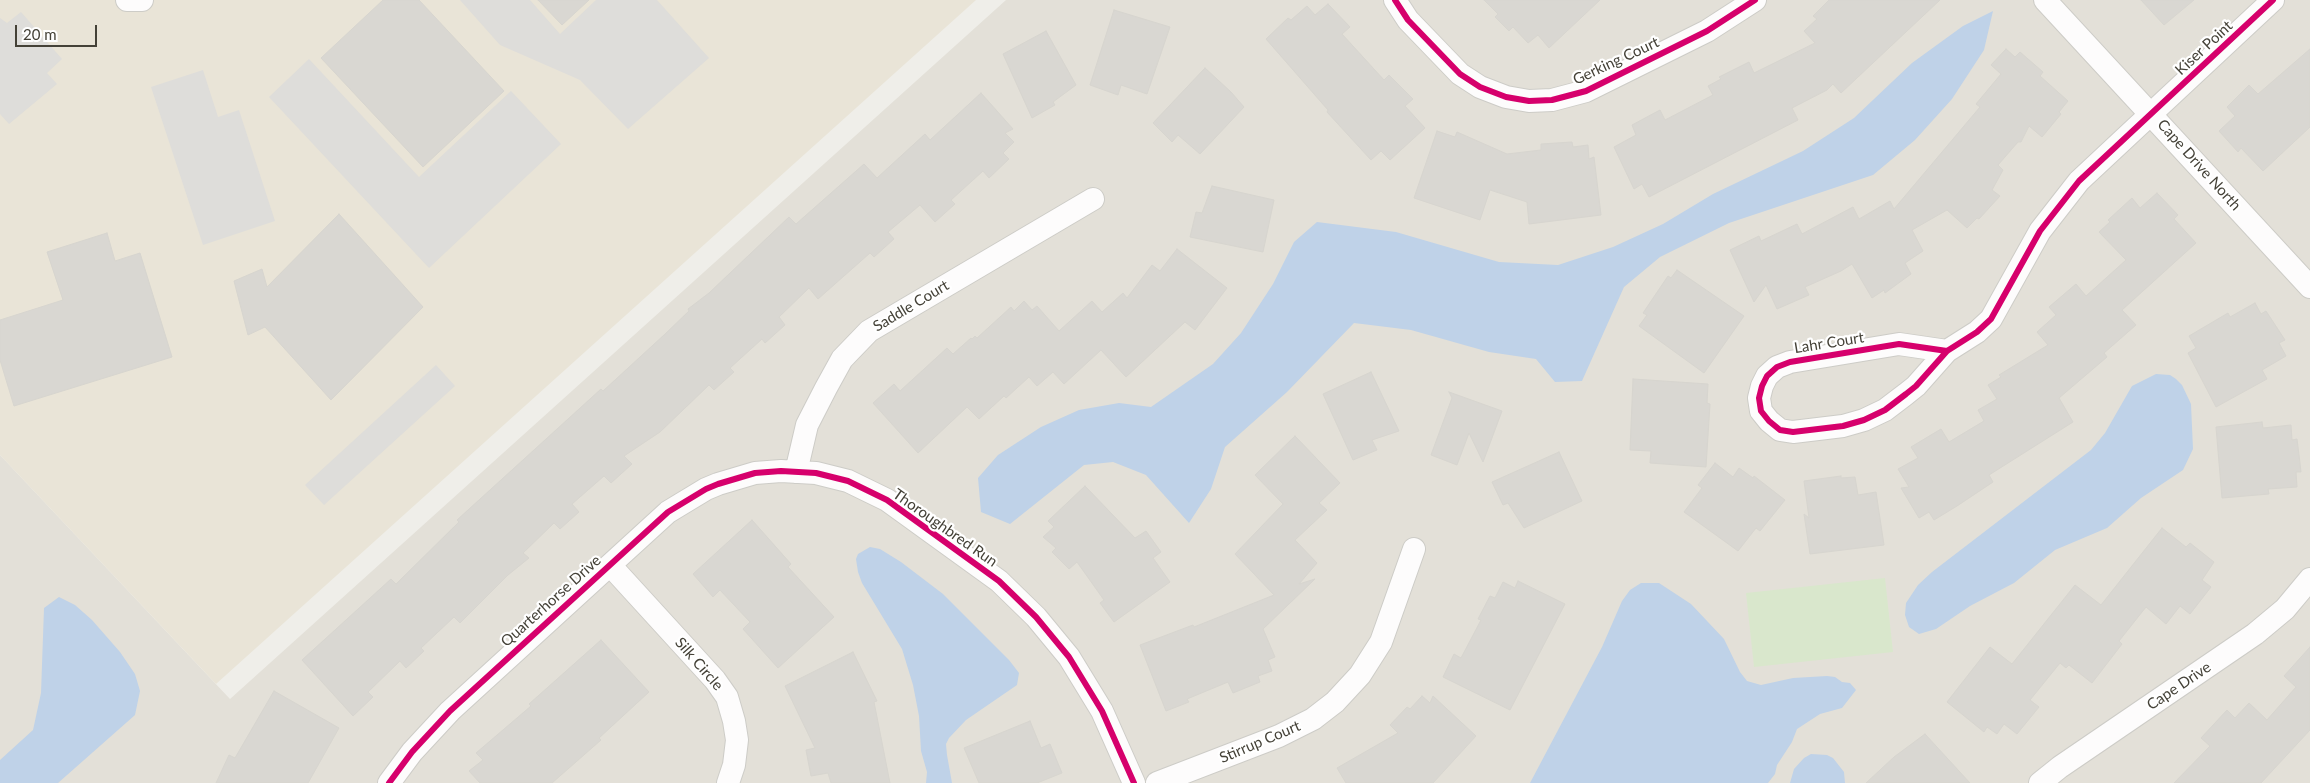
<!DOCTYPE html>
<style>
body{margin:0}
#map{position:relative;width:2310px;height:783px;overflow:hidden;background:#efeee9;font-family:Lato,sans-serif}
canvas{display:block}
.scale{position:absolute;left:15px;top:25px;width:82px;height:22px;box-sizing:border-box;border:2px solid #444137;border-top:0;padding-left:6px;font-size:15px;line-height:18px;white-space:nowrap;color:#444137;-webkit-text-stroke:4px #fff;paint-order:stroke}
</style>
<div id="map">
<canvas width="2310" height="783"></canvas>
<div class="scale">20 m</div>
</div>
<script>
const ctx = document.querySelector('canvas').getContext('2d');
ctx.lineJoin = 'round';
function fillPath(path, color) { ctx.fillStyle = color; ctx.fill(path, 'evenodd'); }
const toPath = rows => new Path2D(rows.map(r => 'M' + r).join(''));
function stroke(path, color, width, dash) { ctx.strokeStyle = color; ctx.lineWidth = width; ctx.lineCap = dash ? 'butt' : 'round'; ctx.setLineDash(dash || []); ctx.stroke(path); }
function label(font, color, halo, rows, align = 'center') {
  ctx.font = font + ' Lato,sans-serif'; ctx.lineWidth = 4.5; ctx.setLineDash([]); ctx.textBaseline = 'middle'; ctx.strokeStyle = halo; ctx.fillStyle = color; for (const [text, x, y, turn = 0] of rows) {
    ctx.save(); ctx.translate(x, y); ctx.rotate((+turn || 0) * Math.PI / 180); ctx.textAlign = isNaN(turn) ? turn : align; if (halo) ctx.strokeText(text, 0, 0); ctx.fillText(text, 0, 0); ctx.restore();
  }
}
fillPath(toPath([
 [1006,0,2310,0,2310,783,0,783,0,455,230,699]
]), '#e3e0d8');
fillPath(toPath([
 [0,0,976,0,216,684,0,455]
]), '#e9e4d7');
fillPath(toPath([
 [1885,578,1893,652,1754,667,1746,593]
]), '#d9e7cc');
fillPath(toPath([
 [460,0,530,0,560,34,596,0,657,0,709,58,628,129,580,80,500,45],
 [21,12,62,59,47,73,57,84,9,124,0,114,0,18,7,23],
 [309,59,419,177,511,91,561,144,429,268,269,97],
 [203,70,218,117,239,110,275,221,203,245,151,87],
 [436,365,455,386,324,505,305,485]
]), '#deddda');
fillPath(toPath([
 [1993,11,1984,50,1952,99,1915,140,1873,175,1729,223,1660,257,1624,287,1582,381,1555,382,1536,359,1489,352,1411,330,1354,323,1287,392,1225,447,1211,489,1189,523,1146,475,1113,462,1084,465,1010,524,981,512,978,478,998,455,1041,427,1079,410,1119,403,1151,407,1213,364,1241,333,1273,284,1294,242,1317,222,1396,232,1499,262,1558,265,1613,247,1663,224,1713,194,1803,151,1854,118,1912,63,1963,26],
 [2156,374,2170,375,2176,379,2182,385,2191,404,2193,449,2183,470,2141,498,2107,528,2055,550,2014,583,1970,606,1936,629,1919,634,1909,627,1905,615,1906,603,1918,585,1932,572,2091,450,2105,433,2132,386],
 [870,547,880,549,901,562,943,594,1009,660,1019,673,1017,685,966,720,949,738,946,744,947,755,952,783,926,783,927,772,921,751,919,716,913,685,902,649,862,583,858,572,856,559,858,554],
 [1641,583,1659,583,1691,604,1724,639,1740,672,1747,681,1761,685,1793,678,1827,676,1835,677,1842,682,1850,683,1856,690,1842,708,1820,714,1797,729,1792,742,1777,765,1775,774,1768,783,1530,783,1602,647,1622,601,1630,590],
 [59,597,75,605,92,620,120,652,135,674,140,691,135,715,58,783,0,783,0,760,33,730,41,693,44,608],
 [1811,754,1827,755,1833,758,1844,772,1845,783,1790,783,1794,769,1804,758]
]), '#bfd2e8');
const building = toPath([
 [383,0,419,0,504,91,423,167,321,58,383,0],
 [538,0,589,0,562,25,538,0],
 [1484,0,1600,0,1549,48,1538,35,1528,43,1513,27,1509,31,1495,17,1498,14,1484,0],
 [1829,0,1940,0,1841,93,1833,84,1827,90,1792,108,1798,120,1649,197,1642,184,1634,189,1614,147,1636,135,1632,125,1660,110,1665,120,1713,95,1708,86,1721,79,1719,77,1749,62,1754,73,1815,43,1804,31,1817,19,1813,16,1829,0],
 [2141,0,2194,0,2164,25,2141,0],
 [1328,4,1350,27,1342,34,1384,80,1389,75,1413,99,1405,106,1425,128,1390,160,1381,151,1371,160,1327,112,1328,110,1266,39,1288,18,1291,20,1307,6,1315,15,1328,4],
 [1114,10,1170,27,1147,94,1121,85,1118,95,1090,85,1114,10],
 [1046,31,1076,85,1053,102,1055,105,1032,118,1003,54,1046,31],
 [2006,49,2015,57,2020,52,2043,72,2040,76,2068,101,2059,112,2061,114,2042,137,2029,126,2021,142,2018,142,1998,165,2003,170,1992,190,2000,196,1979,219,1977,218,1967,228,1947,210,1912,230,1923,251,1905,263,1911,274,1885,293,1884,290,1872,298,1852,264,1841,271,1805,287,1809,295,1777,309,1766,285,1754,302,1730,250,1759,236,1761,241,1797,224,1802,234,1853,207,1859,219,1890,201,1894,209,1980,107,1976,104,2001,74,1991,65,2006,49],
 [2310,49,2310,127,2263,171,2241,148,2238,152,2219,131,2235,116,2227,107,2249,85,2258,94,2310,49],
 [1205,68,1231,92,1244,107,1200,154,1178,135,1172,142,1153,123,1205,68],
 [981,93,1013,129,1005,133,1014,142,1003,153,1009,159,989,178,983,171,951,200,955,204,935,222,920,205,888,232,894,239,874,257,870,253,818,299,809,288,779,317,785,325,765,343,762,339,730,368,734,372,714,390,709,385,660,432,624,456,632,464,611,483,604,476,572,504,579,512,560,529,554,523,523,553,529,558,508,575,460,623,454,617,421,648,424,651,406,668,400,661,368,692,373,697,353,716,302,660,391,579,396,584,459,522,457,520,601,389,603,391,664,335,689,311,688,309,709,293,789,217,796,224,864,164,877,178,925,134,930,140,981,93],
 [1437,131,1455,137,1457,132,1507,154,1541,150,1541,144,1572,142,1573,147,1588,145,1589,159,1594,157,1601,215,1529,224,1527,202,1490,190,1480,220,1414,198,1437,131],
 [1212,186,1274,200,1263,252,1190,237,1196,212,1202,213,1212,186],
 [2157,193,2178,215,2174,219,2196,243,2122,310,2136,325,2104,353,2107,357,2059,398,2073,422,1989,475,1993,482,1957,506,1934,520,1929,512,1919,518,1901,488,1909,487,1898,469,1918,458,1911,447,1941,429,1949,442,1984,421,1978,410,1997,399,1988,385,2001,377,1999,375,2048,345,2037,332,2056,315,2049,307,2076,284,2086,296,2126,260,2099,232,2110,222,2108,220,2132,198,2140,208,2157,193],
 [339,214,423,307,331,400,265,327,248,335,234,281,262,269,267,287,339,214],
 [107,233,115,261,140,253,172,357,14,406,0,360,0,320,63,300,47,252,107,233],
 [1177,249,1227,288,1195,330,1185,322,1126,377,1101,350,1064,384,1053,372,1037,386,1029,377,1006,398,1004,396,979,419,967,407,918,453,873,403,894,384,900,391,947,348,953,354,971,338,972,339,975,336,977,338,1011,307,1014,311,1024,301,1032,310,1037,306,1059,331,1092,301,1102,312,1123,293,1127,298,1152,265,1160,271,1177,249],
 [1677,270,1744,316,1704,373,1639,326,1647,315,1643,313,1668,276,1671,278,1677,270],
 [2255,303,2261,314,2266,311,2285,340,2279,343,2286,356,2262,370,2267,379,2216,407,2188,353,2196,348,2189,336,2228,313,2230,317,2255,303],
 [1371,372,1399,431,1372,440,1377,450,1353,460,1323,394,1371,372],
 [1633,379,1708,384,1707,403,1710,404,1706,467,1650,463,1651,451,1630,450,1633,379],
 [1449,392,1502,411,1483,462,1469,433,1457,465,1431,455,1452,398,1449,392],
 [2262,422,2263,428,2291,425,2292,440,2297,439,2299,455,2301,472,2296,472,2297,487,2268,489,2269,494,2222,498,2216,427,2262,422],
 [1295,436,1340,483,1319,503,1327,510,1295,540,1317,563,1299,584,1315,579,1263,629,1275,657,1268,660,1272,671,1258,676,1260,682,1233,693,1228,682,1187,699,1189,702,1166,711,1140,645,1193,625,1194,627,1274,595,1235,554,1283,504,1255,475,1295,436],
 [1559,452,1582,501,1524,528,1508,503,1503,505,1492,482,1559,452],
 [1715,463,1733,477,1739,468,1753,478,1754,476,1785,500,1760,531,1756,528,1738,551,1684,512,1702,488,1698,485,1715,463],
 [1841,476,1841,478,1855,477,1858,495,1876,492,1884,545,1810,554,1804,514,1809,518,1804,481,1841,476],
 [1085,486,1135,538,1146,531,1161,552,1153,558,1170,582,1114,622,1100,603,1104,600,1077,562,1069,569,1052,552,1056,548,1043,537,1054,527,1048,521,1085,486],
 [752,520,791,564,788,567,834,617,778,668,743,629,750,622,720,590,713,597,693,574,752,520],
 [2162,528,2186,547,2190,543,2214,562,2202,580,2211,587,2190,614,2180,606,2166,624,2146,607,2119,641,2122,644,2092,683,2069,665,2066,668,2060,663,2030,700,2039,707,2017,734,2004,724,1997,734,1987,727,1984,732,1947,702,1990,647,2012,664,2075,585,2101,605,2162,528],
 [1518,581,1565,604,1510,710,1443,677,1454,654,1461,658,1481,620,1478,619,1490,596,1495,598,1503,582,1515,588,1518,581],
 [601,640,649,692,599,738,601,740,552,783,480,783,469,771,483,760,476,753,531,706,529,704,601,640],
 [2310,647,2310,730,2261,783,2174,783,2210,746,2201,738,2227,710,2235,718,2249,703,2267,720,2296,687,2284,676,2310,647],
 [853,652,877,701,874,702,890,783,831,783,828,773,811,776,806,750,815,748,785,686,853,652],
 [274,691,339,728,308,783,216,783,229,755,235,758,274,691],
 [1422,696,1430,703,1433,696,1476,736,1433,783,1346,783,1337,768,1398,733,1390,725,1407,707,1410,709,1422,696],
 [1030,721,1041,748,1050,744,1062,773,1037,783,979,783,964,748,1030,721],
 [1925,734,1970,783,1866,783,1894,757,1925,734]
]);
fillPath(building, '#d9d7d2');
stroke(building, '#d7d5cf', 1);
const minor = toPath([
 [127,0,142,0],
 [1395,0,1408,20,1460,74,1480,87,1506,97,1529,101,1552,100,1586,91,1707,31,1755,0],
 [2045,0,2310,287],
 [1947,351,1899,344,1790,362,1777,367,1767,376,1762,386,1759,398,1761,411,1769,421,1780,430,1793,432,1843,426,1864,420,1885,410,1906,394,1916,386,1947,351,1977,332,1991,319,2040,231,2079,181,2273,0],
 [796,472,807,425,826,388,842,359,869,331,1093,199],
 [610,565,715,680,727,697,734,721,737,740,734,765,728,783],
 [389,783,412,752,450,711,668,512,706,489,718,484,755,473,781,471,816,473,848,481,887,500,999,581,1036,617,1069,657,1102,711,1134,783],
 [1157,783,1279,736,1313,719,1335,702,1360,675,1381,642,1414,549],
 [2040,783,2060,767,2255,634,2285,609,2310,579]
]);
stroke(minor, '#cdccc7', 24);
stroke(minor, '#fdfcfc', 22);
stroke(toPath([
 [1395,0,1408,20,1460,74,1480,87,1506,97,1529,101,1552,100,1586,91,1707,31,1755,0],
 [1947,351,1899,344,1790,362,1777,367,1767,376,1762,386,1759,398,1761,411,1769,421,1780,430,1793,432,1843,426,1864,420,1885,410,1906,394,1916,386,1947,351,1977,332,1991,319,2040,231,2079,181,2273,0],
 [389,783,412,752,450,711,668,512,706,489,718,484,755,473,781,471,816,473,848,481,887,500,999,581,1036,617,1069,657,1102,711,1134,783]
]), '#d6006c', 6);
label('15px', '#444137', '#fff', [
 ["Kiser Point",2204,48,-43],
 ["Gerking Court",1616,61,-25],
 ["Cape Drive North",2199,165,48],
 ["Saddle Court",911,306,-31],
 ["Lahr Court",1829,343,-9],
 ["Thoroughbred Run",945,528,35],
 ["Quarterhorse Drive",551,601,-42],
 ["Silk Circle",699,664,49],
 ["Cape Drive",2179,686,-34],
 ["Stirrup Court",1260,742,-23]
]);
</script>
